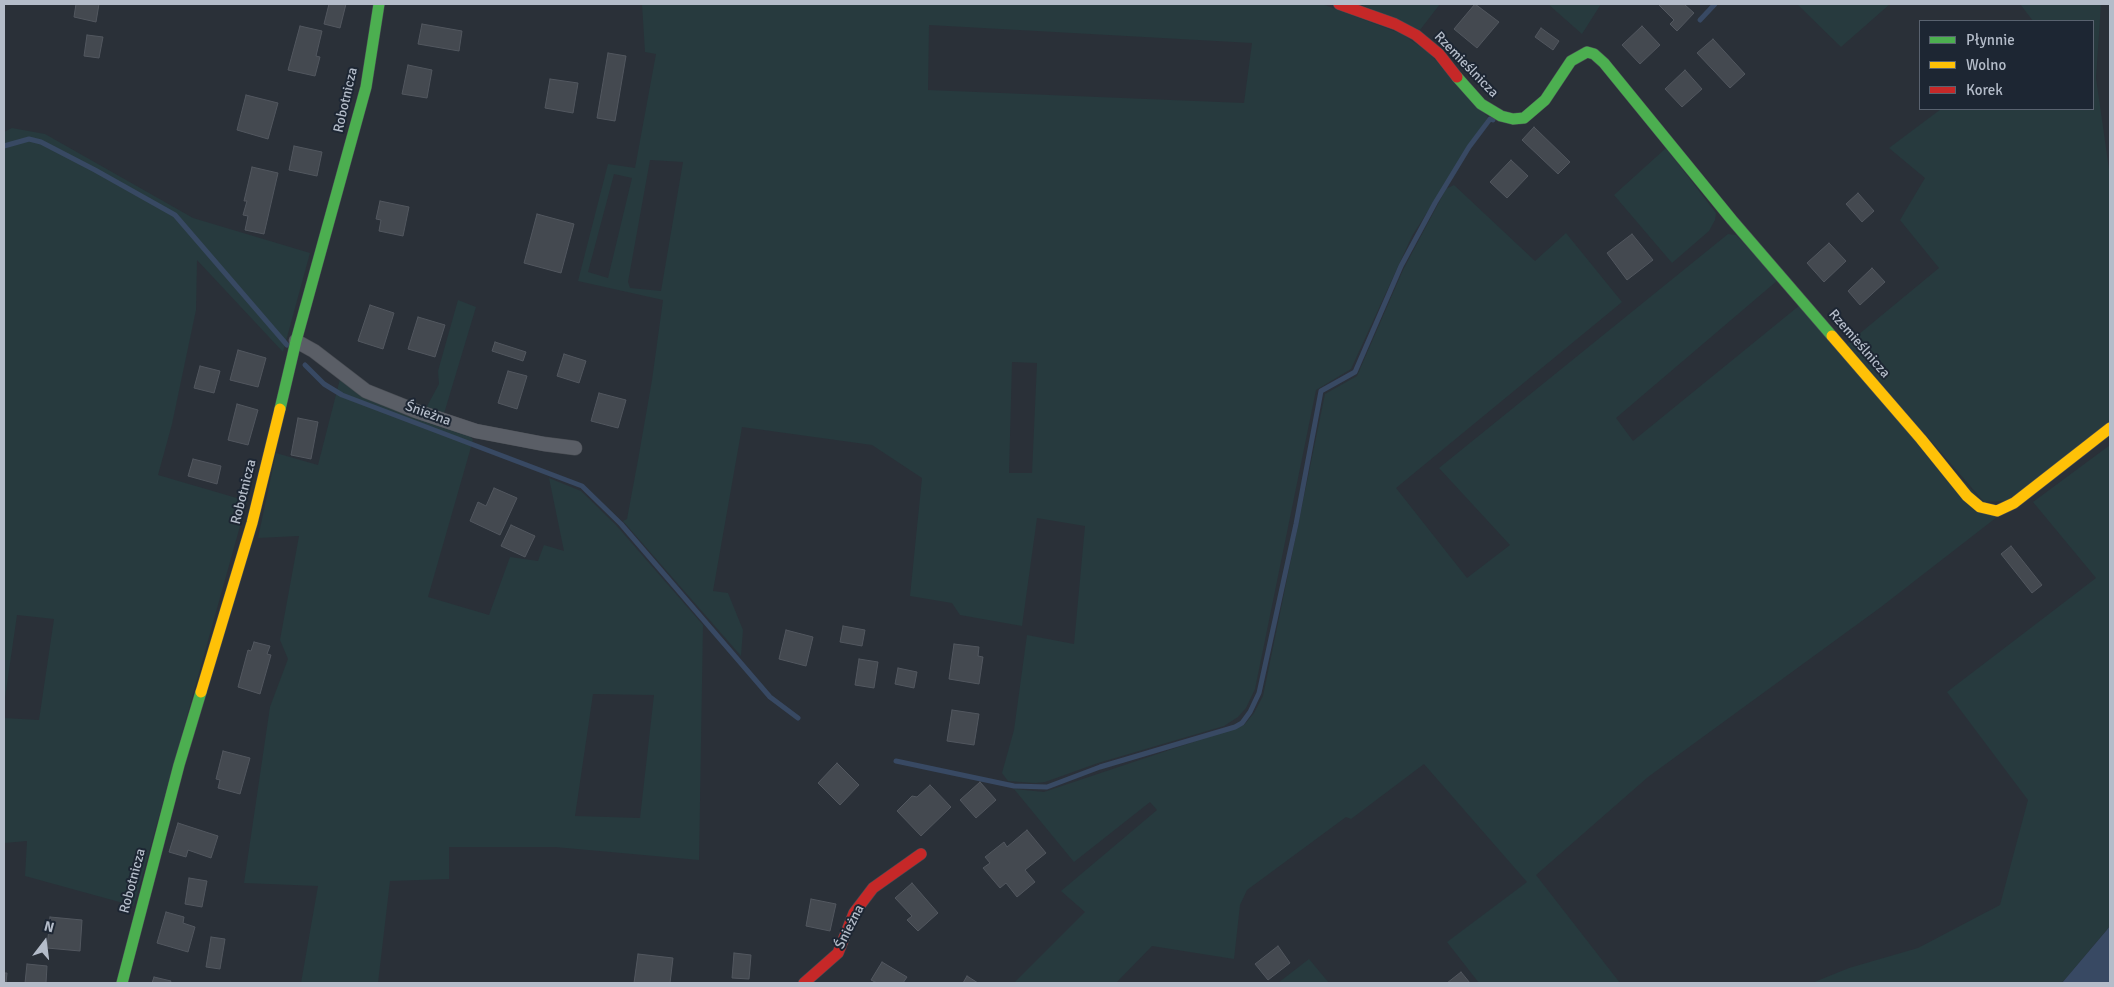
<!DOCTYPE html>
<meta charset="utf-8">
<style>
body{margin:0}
#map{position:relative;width:2114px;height:987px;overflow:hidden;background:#2a3038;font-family:Signika,sans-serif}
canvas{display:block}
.frame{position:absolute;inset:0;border:5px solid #b4bcc9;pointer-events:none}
.legend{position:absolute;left:1919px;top:20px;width:175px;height:90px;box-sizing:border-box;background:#1d2633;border:1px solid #59626f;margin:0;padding:6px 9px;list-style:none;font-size:15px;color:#b4bcc9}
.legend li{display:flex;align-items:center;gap:10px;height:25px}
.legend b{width:25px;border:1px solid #59626f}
.north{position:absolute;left:20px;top:917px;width:50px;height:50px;-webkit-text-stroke:4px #1d2633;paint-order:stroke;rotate:15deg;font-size:14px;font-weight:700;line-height:20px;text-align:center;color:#b4bcc9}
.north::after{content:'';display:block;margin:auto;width:18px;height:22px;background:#b4bcc9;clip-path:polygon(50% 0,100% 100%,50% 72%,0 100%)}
</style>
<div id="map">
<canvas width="2114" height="987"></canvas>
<div class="frame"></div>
<ul class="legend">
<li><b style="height:6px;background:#4caf50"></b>Płynnie</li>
<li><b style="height:6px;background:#ffc107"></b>Wolno</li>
<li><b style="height:6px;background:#c62828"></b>Korek</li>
</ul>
<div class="north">N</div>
</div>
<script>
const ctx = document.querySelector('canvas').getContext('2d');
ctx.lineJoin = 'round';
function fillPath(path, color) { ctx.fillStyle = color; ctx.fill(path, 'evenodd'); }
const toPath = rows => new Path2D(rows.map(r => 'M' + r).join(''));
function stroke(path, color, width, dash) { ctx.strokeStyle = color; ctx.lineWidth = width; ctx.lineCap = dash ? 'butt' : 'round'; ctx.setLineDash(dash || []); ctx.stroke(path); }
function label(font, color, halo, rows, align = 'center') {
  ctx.font = font + ' Signika,sans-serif'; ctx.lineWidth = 4; ctx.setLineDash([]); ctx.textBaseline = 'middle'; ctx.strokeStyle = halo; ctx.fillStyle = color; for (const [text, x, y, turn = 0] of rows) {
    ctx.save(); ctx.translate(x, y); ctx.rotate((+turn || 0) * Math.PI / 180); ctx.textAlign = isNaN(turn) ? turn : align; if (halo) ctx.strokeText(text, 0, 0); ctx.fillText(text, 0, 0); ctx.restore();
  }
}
fillPath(toPath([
 [642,4,1322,4,1402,34,1428,52,1488,117,1412,236,1351,369,1316,390,1255,689,1246,708,1238,717,1224,726,1098,763,1045,782,1035,783,1008,781,1002,773,1014,730,1027,635,1074,644,1085,526,1037,518,1022,626,960,615,952,603,910,596,922,478,872,445,742,427,713,591,728,593,743,630,741,656,623,521,627,519,638,460,652,380,663,300,578,281,608,164,635,168,656,54,645,52],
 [929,25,1252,43,1244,103,928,90],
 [650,160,683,162,661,291,630,288,628,282],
 [614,174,632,178,608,278,588,272],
 [1012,362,1037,363,1032,473,1009,473],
 [1359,4,1440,4,1420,30],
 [1548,4,1601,4,1582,34],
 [1797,4,1890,4,1841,47],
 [2020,4,2101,4,2096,78,2110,176,2110,426,2007,501,1984,502,1847,344,1939,268,1900,220,1925,178,1889,148,1941,109,2093,109,2093,21,2033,21],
 [12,128,45,134,193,218,310,253,283,352,197,260,196,310,172,424,158,475,247,501,134,906,25,876,27,841,4,843,4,718,39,720,54,619,17,615,4,705,4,132],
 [1666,148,1716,213,1715,220,1709,231,1672,263,1614,195],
 [1454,185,1535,261,1566,233,1622,302,1396,488,1467,578,1510,545,1439,468,1728,234,1736,235,1778,280,1616,418,1633,441,1800,305,1997,517,1881,607,1648,777,1536,875,1620,983,1479,983,1447,942,1527,882,1424,764,1351,819,1346,817,1247,890,1240,905,1234,959,1152,946,1116,983,1014,983,1085,912,1061,891,1157,810,1150,802,1074,862,1014,789,1044,792,1244,725,1254,713,1263,696,1325,394,1357,376,1403,270,1446,189],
 [458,300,476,307,443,417,425,410,439,384,438,371],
 [340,379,469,434,473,440,428,597,489,615,510,557,538,561,544,545,564,551,549,478,581,491,616,525,703,625,699,860,555,847,449,847,449,879,390,881,378,983,301,983,318,886,244,883,270,707,288,659,280,640,299,536,258,538,276,453,318,465],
 [593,694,654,695,640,818,575,816],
 [2110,445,2110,926,2062,983,1812,983,1849,968,1918,948,2000,905,2028,800,1947,692,2096,578,2033,502],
 [1309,959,1329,983,1278,983]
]), '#273a3e');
fillPath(toPath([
 [2110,926,2110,983,2062,983,2106,931]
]), '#384963');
stroke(toPath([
 [1700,20,1715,4],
 [4,146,29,139,41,142,95,170,175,215,287,345],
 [305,365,324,384,342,395,582,486,621,524,770,697,798,718],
 [896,761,1014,786,1047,787,1100,767,1235,727,1242,723,1250,712,1259,693,1296,524,1321,391,1355,372,1401,266,1435,203,1469,147,1490,119,1493,120]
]), '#384963', 5);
const building = toPath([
 [76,4,99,4,96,22,74,17,76,4],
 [329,4,346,4,340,28,324,24,329,4],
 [1475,4,1499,22,1477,48,1454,29,1475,4],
 [1660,4,1684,4,1694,13,1677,31,1670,24,1674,20,1659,5,1660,4],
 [422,24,462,31,459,51,418,44,422,24],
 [300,26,322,31,316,56,320,57,315,76,288,70,300,26],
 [1642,26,1660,45,1640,64,1622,45,1642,26],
 [1541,28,1559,41,1553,50,1535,37,1541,28],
 [87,35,103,37,99,58,84,56,87,35],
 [1713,39,1745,74,1730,88,1697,53,1713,39],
 [608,53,626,56,615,121,597,118,608,53],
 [408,65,432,70,427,98,402,94,408,65],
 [1685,70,1702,89,1682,107,1665,89,1685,70],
 [550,79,578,83,573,113,545,108,550,79],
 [246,95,278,103,268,139,237,130,246,95],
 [1534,127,1570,162,1558,174,1522,140,1534,127],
 [294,146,322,152,317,176,289,170,294,146],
 [1511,160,1528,176,1507,198,1490,182,1511,160],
 [252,167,278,173,264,234,245,230,248,216,243,215,247,201,244,201,252,167],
 [1858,193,1874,211,1862,222,1846,204,1858,193],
 [380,201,409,207,403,236,379,231,381,220,376,219,380,201],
 [537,214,574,224,561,273,524,263,537,214],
 [1632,234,1653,260,1627,280,1607,253,1632,234],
 [1829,243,1846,261,1824,282,1807,263,1829,243],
 [1872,268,1885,282,1860,305,1848,291,1872,268],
 [370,305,394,313,383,349,358,341,370,305],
 [418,317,445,325,435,357,408,349,418,317],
 [495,342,526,352,523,361,492,351,495,342],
 [238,350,266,358,258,387,230,380,238,350],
 [564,354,586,361,579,383,557,376,564,354],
 [200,366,220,371,214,393,194,388,200,366],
 [508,371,527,376,517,409,498,403,508,371],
 [599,393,626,400,618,428,591,421,599,393],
 [237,404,258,410,248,445,228,440,237,404],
 [298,418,318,422,311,459,291,455,298,418],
 [193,459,221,466,217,484,188,476,193,459],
 [494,488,517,498,500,535,470,521,478,502,486,506,494,488],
 [511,525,535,536,525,557,501,546,511,525],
 [2011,546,2042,585,2032,593,2001,554,2011,546],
 [843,626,865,630,862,646,840,642,843,626],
 [786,630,813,637,806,666,779,659,786,630],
 [254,642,270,646,267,654,271,655,260,694,238,687,248,650,251,651,254,642],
 [954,644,979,647,978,656,983,657,979,684,949,679,954,644],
 [859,659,878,662,874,688,855,685,859,659],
 [898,668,917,672,914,688,895,684,898,668],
 [952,710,979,714,974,745,947,741,952,710],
 [223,751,250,758,240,794,218,788,220,780,216,779,223,751],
 [837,763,859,785,840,805,818,783,837,763],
 [980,782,996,800,976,818,960,800,980,782],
 [930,785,951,807,921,836,897,811,912,796,917,797,930,785],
 [178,823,218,836,211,858,188,850,186,857,169,852,178,823],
 [1027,830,1046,853,1025,870,1035,882,1017,897,1006,883,1000,888,983,868,990,863,985,857,1004,842,1007,847,1027,830],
 [189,878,207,881,202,907,185,904,189,878],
 [912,883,938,913,918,931,907,920,912,916,895,898,912,883],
 [811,899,836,904,830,931,806,926,811,899],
 [166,912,184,917,183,923,195,927,188,952,157,943,166,912],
 [50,917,82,920,80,951,47,948,50,917],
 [211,937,225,939,220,969,206,967,211,937],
 [1278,946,1290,963,1268,980,1255,964,1278,946],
 [734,953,751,955,749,979,732,978,734,953],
 [638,954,673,958,670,983,634,983,638,954],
 [882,962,907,977,903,983,877,983,871,980,882,962],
 [27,964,47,966,46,983,25,983,27,964],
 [1461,972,1470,983,1447,983,1461,972],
 [4,973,7,973,6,983,4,983,4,973],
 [967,976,978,983,963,983,967,976],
 [154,977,171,981,170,983,152,983,154,977]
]);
fillPath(building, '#444950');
stroke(building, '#52575f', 1);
const street = toPath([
 [296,341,314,351,366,391,416,411,476,431,544,444,575,448]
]);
const fast = toPath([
 [1457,77,1481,104,1501,116,1513,119,1524,118,1545,100,1571,61,1587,52,1594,54,1604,63,1732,220,1832,336],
 [280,409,296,341,366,87,379,4],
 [122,983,179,765,201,692]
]);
const slow = toPath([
 [1832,336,1921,439,1967,496,1980,507,1997,511,2014,503,2110,428],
 [201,692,252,523,280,409]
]);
const jam = toPath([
 [1339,4,1395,24,1416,35,1439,54,1457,77],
 [804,983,838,953,854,913,873,888,921,854]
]);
stroke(street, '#484c53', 15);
stroke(fast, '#484c53', 12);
stroke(slow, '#484c53', 12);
stroke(jam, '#484c53', 12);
stroke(street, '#5a5e66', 14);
stroke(fast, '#4caf50', 11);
stroke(slow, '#ffc107', 11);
stroke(jam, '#c62828', 11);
label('14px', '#b4bcc9', '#1d2633', [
 ["Rzemieślnicza",1466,65,46],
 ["Robotnicza",346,100,-77],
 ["Rzemieślnicza",1859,344,49],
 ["Śnieżna",428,414,20],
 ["Robotnicza",244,492,-76],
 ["Robotnicza",133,881,-75],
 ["Śnieżna",850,927,-63]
]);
</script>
